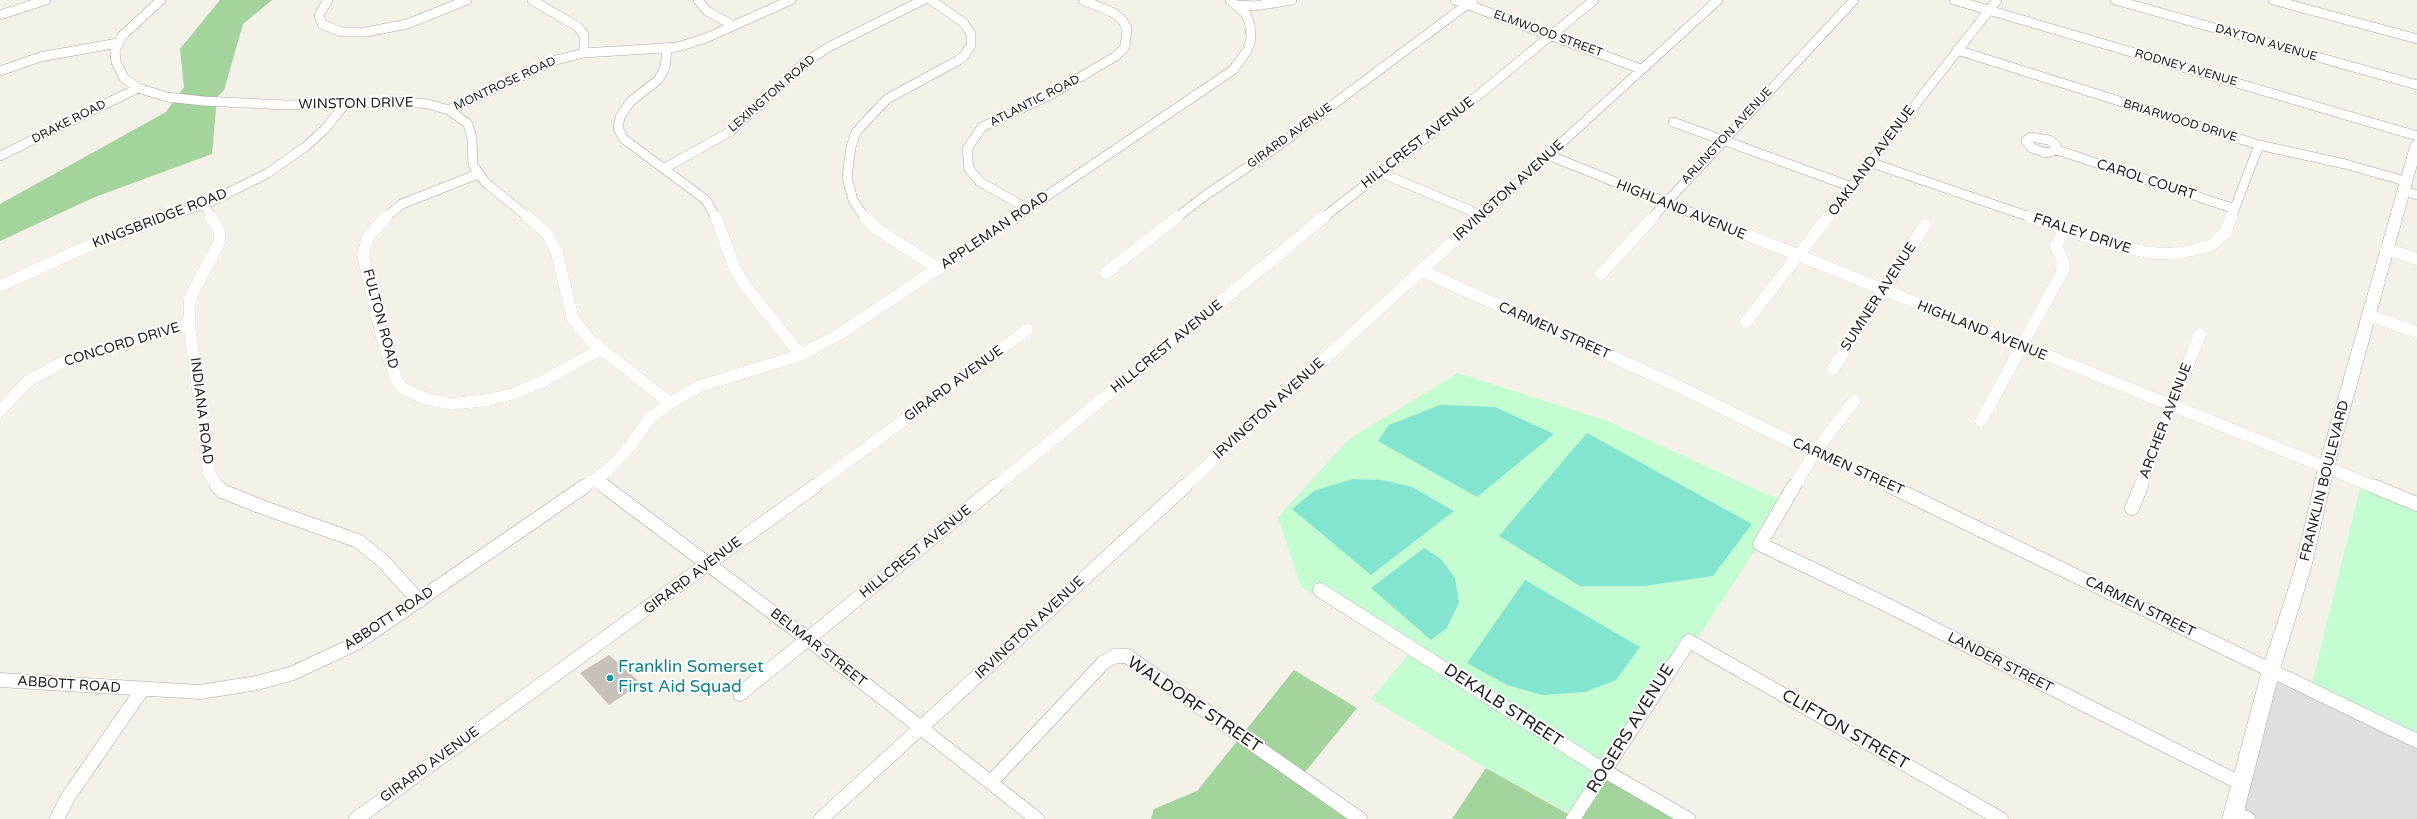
<!DOCTYPE html>
<style>
body{margin:0}
canvas{display:block;background:#f3f1e8}
</style>
<canvas width="2417" height="819"></canvas>
<script>
const ctx = document.querySelector('canvas').getContext('2d');
ctx.lineJoin = 'round';
function fillPath(path, color) { ctx.fillStyle = color; ctx.fill(path, 'evenodd'); }
const toPath = rows => new Path2D(rows.map(r => 'M' + r).join(''));
function stroke(path, color, width, dash) { ctx.strokeStyle = color; ctx.lineWidth = width; ctx.lineCap = dash ? 'butt' : 'round'; ctx.setLineDash(dash || []); ctx.stroke(path); }
function label(font, color, halo, rows, align = 'center') {
  ctx.font = font + ' "Varela Round",sans-serif'; ctx.lineWidth = 4; ctx.setLineDash([]); ctx.textBaseline = 'middle'; ctx.strokeStyle = halo; ctx.fillStyle = color; for (const [text, x, y, turn = 0] of rows) {
    ctx.save(); ctx.translate(x, y); ctx.rotate((+turn || 0) * Math.PI / 180); ctx.textAlign = isNaN(turn) ? turn : align; if (halo) ctx.strokeText(text, 0, 0); ctx.fillText(text, 0, 0); ctx.restore();
  }
}
fillPath(toPath([
 [2271,670,2417,739,2417,819,2230,819]
]), '#e0dfdf');
fillPath(toPath([
 [220,0,272,0,243,24,224,90,217,97,212,154,95,197,0,241,0,204,166,112,184,87,180,49],
 [1294,670,1357,708,1297,782,1353,819,1151,819,1154,809,1197,791],
 [1614,767,1696,819,1580,819],
 [1486,768,1577,819,1452,819]
]), '#a2d49b');
fillPath(toPath([
 [1458,373,1608,421,1786,503,1580,819,1486,768,1371,699,1412,650,1301,587,1278,517,1349,439],
 [2361,484,2417,507,2417,738,2311,687]
]), '#c5fdd3');
fillPath(toPath([
 [1440,405,1495,407,1554,434,1477,497,1378,441,1389,425],
 [1587,433,1752,524,1713,576,1644,586,1580,586,1499,536],
 [1352,479,1382,480,1412,487,1454,511,1371,575,1292,509,1314,491],
 [1424,548,1441,559,1455,578,1459,603,1446,629,1431,640,1371,588],
 [1525,580,1640,647,1616,680,1585,692,1542,695,1507,685,1467,663]
]), '#83e5d0');
fillPath(toPath([
 [609,655,641,683,609,705,580,673]
]), '#c8c1b7');
const minorFar2 = toPath([
 [161,0,122,36,115,51,116,62,124,78,138,88,167,97,203,101,286,105,406,102,428,104,449,110,468,124,472,139,473,165,485,182,529,218],
 [328,0,319,15,322,24,341,32,366,32,407,24,467,0],
 [532,0,578,27,584,35,584,53],
 [698,0,707,11,734,26],
 [1455,0,1641,69],
 [1954,0,2417,136],
 [2115,0,2417,85],
 [2273,0,2417,39],
 [1237,5,1255,6,1292,0],
 [0,15,46,0],
 [667,49,665,68,658,80,630,102,620,117,618,128,624,139,706,200,716,218],
 [1957,50,2259,145,2345,164,2405,181],
 [0,71,40,57,118,43],
 [449,110,556,60,584,53,678,47,706,38,791,0],
 [1673,122,1852,187],
 [2031,137,2049,140,2056,145,2057,150,2046,153,2032,148,2026,141,2031,137],
 [2057,150,2235,209],
 [1548,155,1705,218],
 [0,156,138,88],
 [1872,163,2033,218],
 [665,168,731,131,804,63,829,47,923,0],
 [1381,173,1481,215],
 [2402,190,2417,195],
 [204,205,212,218],
 [1028,209,980,182,969,169,967,149,982,127,1050,95,1116,56,1125,47,1127,28,1122,20,1114,13,1083,0],
 [164,218,214,200,268,173,305,147,325,129,345,104],
 [385,218,402,204,478,174],
 [865,218,853,200,847,177,851,147,856,132,887,99,957,61,964,56,971,45,971,34,964,23,931,0],
 [1014,218,1233,70,1247,51,1251,39,1250,25,1246,14,1230,0],
 [1176,218,1206,195,1267,154,1473,0],
 [1323,218,1437,129,1594,0],
 [1479,218,1718,0],
 [1652,218,1854,0],
 [1827,218,1997,0],
 [2231,218,2259,145]
]);
const minorFar1 = toPath([
 [211,217,219,231,220,241,190,298,189,324,209,473,218,487],
 [386,217,368,237,363,256,382,337,397,381,404,389,427,399,451,404,488,400,515,393,541,382,601,349],
 [528,217,547,233,557,253,573,319,591,341,670,403],
 [716,217,734,267,744,284,801,355],
 [865,217,877,229,939,269],
 [1703,217,2375,487],
 [2030,217,2108,244,2151,253,2176,254,2210,246,2225,233,2231,217],
 [2386,249,2417,259],
 [1422,271,1671,383,1814,453,1892,487],
 [1106,273,1177,217],
 [1601,274,1653,217],
 [0,286,81,249,167,217],
 [2368,315,2417,332],
 [1746,322,1828,217],
 [1833,369,1925,225],
 [0,411,28,381,65,361,189,324],
 [1981,421,2063,270,2063,263,2056,245,2066,229],
 [596,480,606,487],
 [583,487,607,471,632,444,650,418,670,403,700,386,801,355,841,333,1015,217],
 [813,487,1028,329],
 [995,487,1324,217],
 [1184,487,1480,217],
 [1794,487,1814,453,1854,401],
 [2140,487,2200,334]
]);
const minor = toPath([
 [217,486,222,491,262,507,358,541,383,561,419,601],
 [604,486,809,640,1037,819],
 [1794,486,1760,544,1881,602,2240,783],
 [1890,486,2417,741],
 [2373,486,2417,504],
 [2132,508,2141,486],
 [1320,590,1605,771,1688,819],
 [0,680,200,692,257,683,293,673,355,644,585,486],
 [740,694,996,486],
 [991,782,1104,662,1115,656,1127,656,1360,819],
 [2234,812,2248,819],
 [57,819,68,797,142,690],
 [356,819,815,486],
 [821,819,1185,486],
 [1573,819,1689,641,2001,819]
]);
const tertiary = toPath([
 [2417,139,2417,165,2334,468,2311,568,2280,670,2242,819,2222,819,2262,670,2295,568,2318,468,2411,143,2417,139]
]);
stroke(minorFar2, '#a9a9a9', 10);
stroke(minorFar1, '#a9a9a9', 12);
stroke(minor, '#a9a9a9', 15);
stroke(tertiary, '#a9a9a9', 1);
stroke(minorFar2, '#fff', 9);
stroke(minorFar1, '#fff', 12);
stroke(minor, '#fff', 14);
fillPath(tertiary, '#fff');
for (const [x, y, r, color] of [
 [610,678,4,"#0f9aa8"]
]) { const dot = new Path2D(); dot.arc(x, y, r, 0, 2 * Math.PI); ctx.fillStyle = color; ctx.fill(dot); stroke(dot, '#fff', 1.5); }
label('12px', '#222', '#fff', [
 ["ELMWOOD STREET",1548,34,20],
 ["DAYTON AVENUE",2266,43,16],
 ["RODNEY AVENUE",2186,68,16],
 ["MONTROSE ROAD",505,84,-25],
 ["LEXINGTON ROAD",772,94,-41],
 ["ATLANTIC ROAD",1035,101,-27],
 ["BRIARWOOD DRIVE",2180,121,17],
 ["DRAKE ROAD",69,122,-27],
 ["GIRARD AVENUE",1290,136,-36],
 ["ARLINGTON AVENUE",1727,136,-47]
]);
label('14px', '#222', '#fff', [
 ["WINSTON DRIVE",356,104,-1],
 ["HILLCREST AVENUE",1418,143,-38],
 ["OAKLAND AVENUE",1872,161,-53],
 ["CAROL COURT",2146,180,18],
 ["IRVINGTON AVENUE",1509,191,-42],
 ["HIGHLAND AVENUE",1681,210,22],
 ["KINGSBRIDGE ROAD",160,219,-21],
 ["APPLEMAN ROAD",995,231,-34],
 ["FRALEY DRIVE",2082,234,18],
 ["SUMNER AVENUE",1879,297,-57],
 ["FULTON ROAD",380,319,75],
 ["CARMEN STREET",1554,331,24],
 ["HIGHLAND AVENUE",1982,331,22],
 ["CONCORD DRIVE",122,345,-17],
 ["HILLCREST AVENUE",1167,347,-39],
 ["GIRARD AVENUE",954,384,-36],
 ["IRVINGTON AVENUE",1269,409,-42],
 ["INDIANA ROAD",201,411,83],
 ["ARCHER AVENUE",2166,421,-69],
 ["CARMEN STREET",1848,467,24],
 ["FRANKLIN BOULEVARD",2325,481,-76],
 ["HILLCREST AVENUE",916,552,-39],
 ["GIRARD AVENUE",693,576,-37],
 ["CARMEN STREET",2140,607,26],
 ["ABBOTT ROAD",389,619,-33],
 ["IRVINGTON AVENUE",1030,628,-43],
 ["BELMAR STREET",818,648,38],
 ["LANDER STREET",2000,663,27],
 ["ABBOTT ROAD",69,685,4],
 ["GIRARD AVENUE",430,765,-36]
]);
label('17px', '#0d838f', '#fff', [
 ["Franklin Somerset",618,668],
 ["First Aid Squad",618,688]
], 'left');
label('17px', '#222', '#fff', [
 ["WALDORF STREET",1194,705,34],
 ["DEKALB STREET",1503,706,33],
 ["ROGERS AVENUE",1631,729,-58],
 ["CLIFTON STREET",1845,730,30]
]);
</script>
